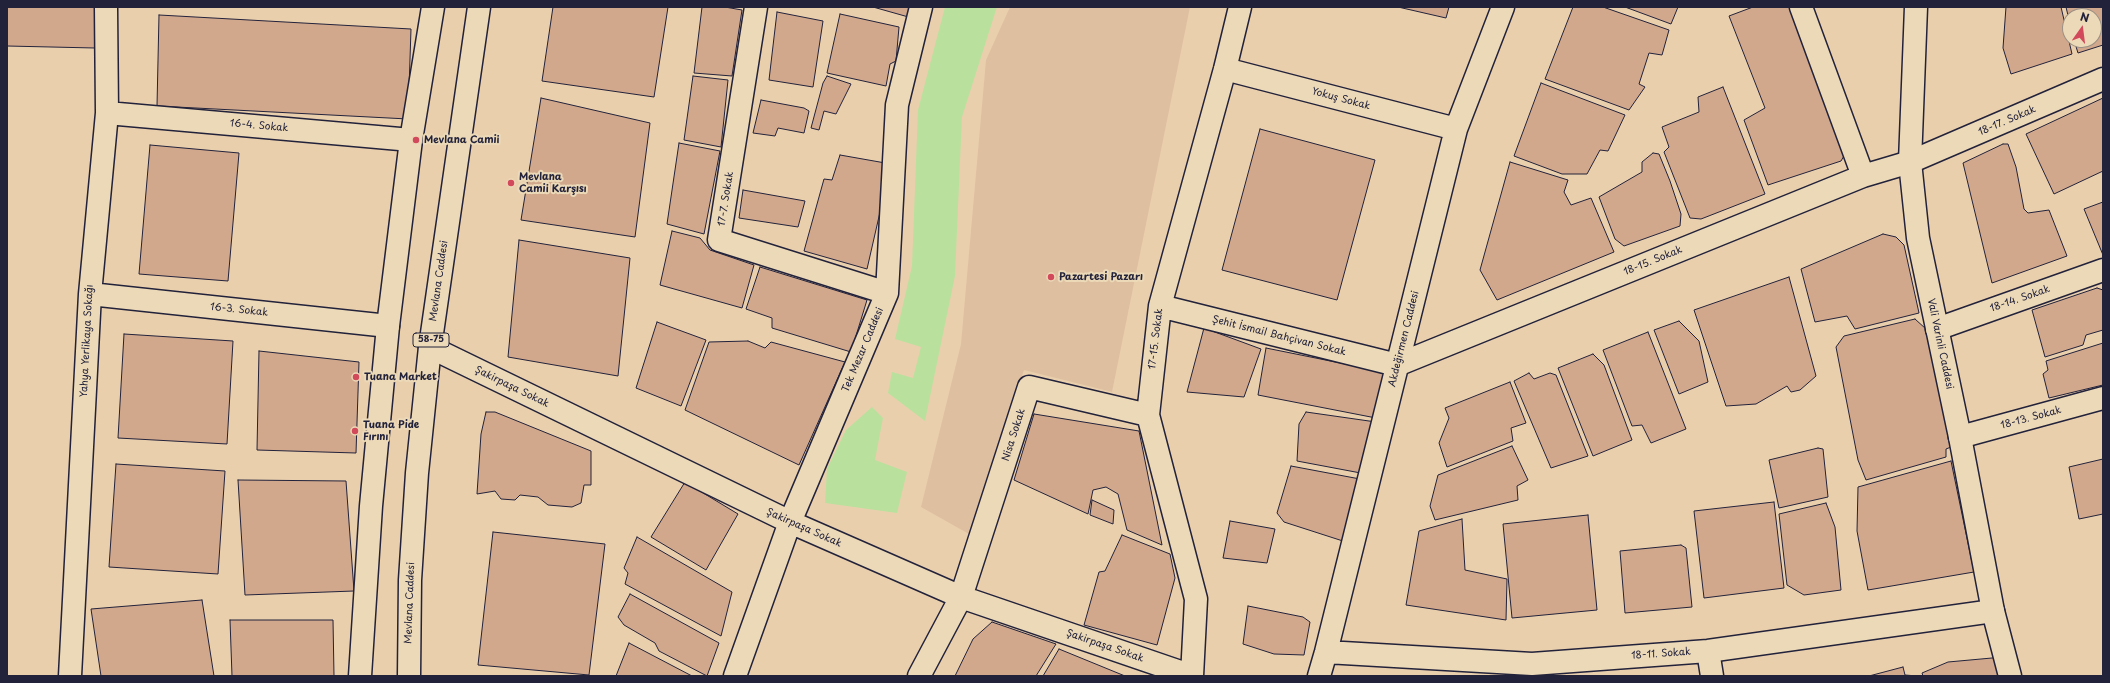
<!DOCTYPE html>
<meta charset="utf-8">
<style>
body{margin:0}
#map{position:relative;width:2110px;height:683px;overflow:hidden;background:#eacfad;font-family:"Playpen Sans",sans-serif}
canvas{display:block}
.frame{position:absolute;inset:0;border:8px solid #22223b;pointer-events:none}
.north{position:absolute;left:2062px;top:8px;width:40px;height:40px;box-sizing:border-box;background:#ecd9b7;border:1px solid #9b9085;border-radius:50%;rotate:14deg;font-size:11px;font-weight:700;line-height:16px;text-align:center;color:#22223b}
.north::after{content:'';display:block;margin:auto;width:14px;height:18px;background:#d1495b;clip-path:polygon(50% 0,100% 100%,50% 72%,0 100%)}
</style>
<div id="map">
<canvas width="2110" height="683"></canvas>
<div class="frame"></div>
<div class="north">N</div>
</div>
<script>
const ctx = document.querySelector('canvas').getContext('2d');
ctx.lineJoin = 'round';
function fillPath(path, color) { ctx.fillStyle = color; ctx.fill(path, 'evenodd'); }
const toPath = rows => new Path2D(rows.map(r => 'M' + r).join(''));
function stroke(path, color, width, dash) { ctx.strokeStyle = color; ctx.lineWidth = width; ctx.lineCap = dash ? 'butt' : 'round'; ctx.setLineDash(dash || []); ctx.stroke(path); }
function label(font, color, halo, rows, align = 'center') {
  ctx.font = font + ' "Playpen Sans",sans-serif'; ctx.lineWidth = 4; ctx.setLineDash([]); ctx.textBaseline = 'middle'; ctx.strokeStyle = halo; ctx.fillStyle = color; for (const [text, x, y, turn = 0] of rows) {
    ctx.save(); ctx.translate(x, y); ctx.rotate((+turn || 0) * Math.PI / 180); ctx.textAlign = isNaN(turn) ? turn : align; if (halo) ctx.strokeText(text, 0, 0); ctx.fillText(text, 0, 0); ctx.restore();
  }
}
fillPath(toPath([
 [1010,7,1190,7,1112,392,1024,370,969,534,921,507,961,344,986,60]
]), '#dec0a1');
fillPath(toPath([
 [945,7,997,7,962,117,955,276,925,421,888,393,892,372,913,378,921,347,895,339,912,266,918,110],
 [872,407,883,418,875,460,907,472,897,513,825,503,827,469,846,430]
]), '#b9e19d');
const building = toPath([
 [7,7,95,7,95,48,7,46,7,7],
 [553,7,668,7,654,97,542,81,553,7],
 [702,7,725,7,742,10,732,76,694,73,702,7],
 [873,7,915,7,912,18,873,7],
 [1398,7,1449,7,1446,18,1398,7],
 [1573,7,1603,7,1669,30,1662,55,1649,53,1639,84,1645,87,1629,110,1545,79,1573,7],
 [1625,7,1678,7,1671,24,1625,7],
 [1753,7,1792,7,1848,149,1841,161,1768,185,1744,120,1765,108,1729,16,1753,7],
 [2006,7,2061,7,2072,54,2011,74,2003,48,2006,7],
 [2066,7,2103,7,2103,45,2078,53,2074,40,2094,40,2094,16,2070,16,2070,24,2066,7],
 [777,12,823,21,813,87,769,80,777,12],
 [840,14,899,27,896,61,890,64,886,86,827,73,840,14],
 [159,15,411,29,408,119,157,106,159,15],
 [693,76,728,80,721,147,684,140,693,76],
 [827,76,851,84,836,114,824,111,819,130,811,128,823,83,827,76],
 [1541,83,1625,115,1608,151,1600,150,1587,174,1562,174,1514,156,1541,83],
 [1723,87,1765,194,1701,219,1690,218,1664,152,1669,147,1662,127,1699,112,1698,97,1723,87],
 [541,98,650,123,635,237,521,220,541,98],
 [2103,98,2103,171,2054,194,2026,134,2103,98],
 [761,100,804,108,809,111,804,133,778,128,775,136,753,133,761,100],
 [1260,129,1375,160,1337,300,1222,270,1260,129],
 [679,143,720,151,704,234,667,224,679,143],
 [2003,144,2008,144,2016,167,2024,209,2028,213,2049,210,2067,256,1992,283,1963,163,2003,144],
 [150,145,239,153,228,281,139,274,150,145],
 [1653,153,1659,154,1670,181,1681,214,1680,226,1624,246,1615,239,1599,197,1642,172,1642,162,1653,153],
 [840,155,891,164,867,269,804,251,824,179,832,180,840,155],
 [1510,162,1568,180,1564,192,1571,205,1591,198,1614,252,1497,300,1480,270,1510,162],
 [743,190,805,201,798,227,739,218,743,190],
 [2103,202,2103,255,2084,209,2103,202],
 [672,231,700,238,710,250,754,265,742,308,660,285,672,231],
 [1883,234,1896,237,1904,245,1919,313,1855,329,1847,316,1815,322,1801,269,1883,234],
 [519,240,630,258,618,376,508,357,519,240],
 [760,267,867,300,851,352,772,328,772,318,746,309,760,267],
 [1789,277,1816,376,1800,390,1791,392,1787,386,1756,404,1726,406,1694,310,1789,277],
 [2097,288,2103,290,2103,330,2086,335,2083,345,2045,357,2032,310,2097,288],
 [1915,319,1926,329,1951,447,1946,449,1946,457,1866,480,1858,460,1836,347,1844,336,1915,319],
 [1679,321,1699,341,1708,382,1679,394,1654,330,1679,321],
 [657,322,706,340,681,406,636,388,657,322],
 [1204,328,1261,349,1244,397,1187,392,1204,328],
 [1648,332,1686,429,1651,443,1642,425,1632,426,1603,350,1648,332],
 [124,334,233,341,227,444,118,438,124,334],
 [748,341,765,348,771,342,845,362,799,465,685,410,709,342,748,341],
 [2103,343,2103,385,2049,398,2043,374,2048,370,2046,361,2103,343],
 [1266,348,1385,372,1376,418,1258,395,1266,348],
 [259,351,359,362,356,453,257,450,259,351],
 [1593,354,1604,365,1632,440,1593,456,1558,368,1593,354],
 [1529,373,1534,379,1550,373,1556,375,1588,456,1551,468,1514,381,1529,373],
 [1510,382,1526,423,1511,428,1513,441,1447,467,1439,443,1449,418,1445,408,1510,382],
 [486,412,495,412,591,451,591,485,584,485,581,503,572,507,548,505,538,497,520,495,515,500,501,499,495,491,477,494,481,434,486,412],
 [1306,412,1376,422,1366,474,1297,461,1299,424,1306,412],
 [1034,414,1139,431,1162,545,1127,530,1118,494,1106,487,1093,490,1088,514,1014,480,1034,414],
 [1512,446,1528,480,1517,486,1518,500,1435,520,1430,506,1438,475,1512,446],
 [1818,448,1823,449,1828,497,1779,508,1769,460,1818,448],
 [2103,459,2103,514,2079,519,2069,467,2103,459],
 [1951,461,1974,572,1868,590,1857,531,1858,487,1951,461],
 [116,464,225,471,218,574,109,567,116,464],
 [1291,466,1360,479,1346,542,1284,522,1277,513,1291,466],
 [238,480,346,481,354,591,245,595,238,480],
 [685,482,738,514,706,570,651,537,685,482],
 [1092,500,1114,510,1113,524,1090,515,1092,500],
 [1774,502,1784,588,1704,598,1694,511,1774,502],
 [1826,503,1835,527,1841,590,1804,595,1787,585,1779,514,1826,503],
 [1588,515,1597,610,1512,618,1503,524,1588,515],
 [1462,519,1465,570,1507,579,1506,620,1406,605,1419,531,1462,519],
 [1230,521,1275,529,1267,563,1223,558,1230,521],
 [493,532,605,544,589,675,478,665,493,532],
 [1122,535,1170,554,1175,578,1157,645,1084,625,1099,572,1105,571,1122,535],
 [637,537,732,592,721,636,625,584,628,573,624,568,637,537],
 [1681,545,1686,548,1692,607,1625,613,1620,551,1681,545],
 [630,594,719,643,707,676,659,651,655,643,624,625,618,617,630,594],
 [202,600,214,676,101,676,91,609,202,600],
 [1248,606,1303,617,1310,622,1304,655,1274,654,1243,644,1248,606],
 [230,620,333,620,334,676,232,676,230,620],
 [992,622,1056,644,1036,676,955,676,973,639,992,622],
 [629,643,692,676,616,676,629,643],
 [1059,649,1125,676,1043,676,1059,649],
 [2003,657,2007,676,1923,676,1922,673,1948,662,2003,657],
 [1903,667,1905,675,1917,676,1869,676,1903,667]
]);
fillPath(building, '#d1a88c');
stroke(building, '#22223b', 1);
const minor = toPath([
 [756,7,719,240,887,293],
 [1801,7,1863,176],
 [1225,69,1456,129],
 [107,113,411,140],
 [90,294,388,326],
 [1160,306,1397,365,1863,176,1910,162,2103,79],
 [1937,329,2103,270],
 [430,347,790,522,961,597,1192,676],
 [1960,437,2103,398],
 [1708,651,1712,676],
 [1326,652,1532,664,1708,651,1993,611],
 [70,676,90,294,107,113,106,7],
 [735,676,790,522,887,293,897,105,921,7],
 [919,676,961,597,1029,387,1148,415],
 [1192,676,1196,599,1148,415,1160,306,1225,69,1240,7],
 [1319,676,1326,652,1456,129,1503,7]
]);
const tertiary = toPath([
 [1916,7,1910,162,1918,238,1960,437,1993,611,2010,676]
]);
const primary = toPath([
 [360,676,371,506,388,326,411,140,433,7],
 [409,676,410,580,417,473,430,347,479,7]
]);
stroke(minor, '#22223b', 25);
stroke(tertiary, '#22223b', 25);
stroke(primary, '#22223b', 25);
stroke(minor, '#ecd9b7', 22);
stroke(tertiary, '#ecd9b7', 22);
stroke(primary, '#ecd9b7', 22);
for (const [x, y, r, color] of [
 [416,140,4,"#d1495b"],
 [511,183,4,"#d1495b"],
 [1051,277,4,"#d1495b"],
 [356,377,4,"#d1495b"],
 [355,431,4,"#d1495b"]
]) { const dot = new Path2D(); dot.arc(x, y, r, 0, 2 * Math.PI); ctx.fillStyle = color; ctx.fill(dot); stroke(dot, '#ecd9b7', 1.5); }
for (const [x, y, w] of [
 [431,340,36]
]) { const box = new Path2D(); box.roundRect(x - w / 2, y - 7, w, 14, 3); ctx.fillStyle = '#ecd9b7'; ctx.fill(box); stroke(box, '#22223b', 1); }
label('bold 9px', '#22223b', null, [
 ["58-75",431,340]
]);
label('10px', '#22223b', '#ecd9b7', [
 ["Yokuş Sokak",1341,99,15],
 ["18-17. Sokak",2007,121,-23],
 ["16-4. Sokak",259,126,5],
 ["17-7. Sokak",726,199,-81],
 ["18-15. Sokak",1653,261,-22],
 ["Mevlana Caddesi",439,281,-82],
 ["18-14. Sokak",2020,299,-19],
 ["16-3. Sokak",239,310,6],
 ["Şehit İsmail Bahçivan Sokak",1279,336,14],
 ["17-15. Sokak",1156,339,-83],
 ["Akdeğirmen Caddesi",1404,339,-76],
 ["Yahya Yerlikaya Sokağı",87,341,-87],
 ["Vali Varinli Caddesi",1940,344,78],
 ["Tek Mezar Caddesi",863,350,-67],
 ["Şakirpaşa Sokak",512,387,26],
 ["18-13. Sokak",2031,418,-15],
 ["Nisa Sokak",1014,435,-72],
 ["Şakirpaşa Sokak",804,528,24],
 ["Mevlana Caddesi",410,603,-88],
 ["Şakirpaşa Sokak",1105,646,19],
 ["18-11. Sokak",1661,654,-4]
]);
label('bold 10px', '#22223b', '#ecd9b7', [
 ["Mevlana Camii",424,140],
 ["Mevlana",519,177],
 ["Camii Karşısı",519,189],
 ["Pazartesi Pazarı",1059,277],
 ["Tuana Market",364,377],
 ["Tuana Pide",363,425],
 ["Fırını",363,437]
], 'left');
</script>
